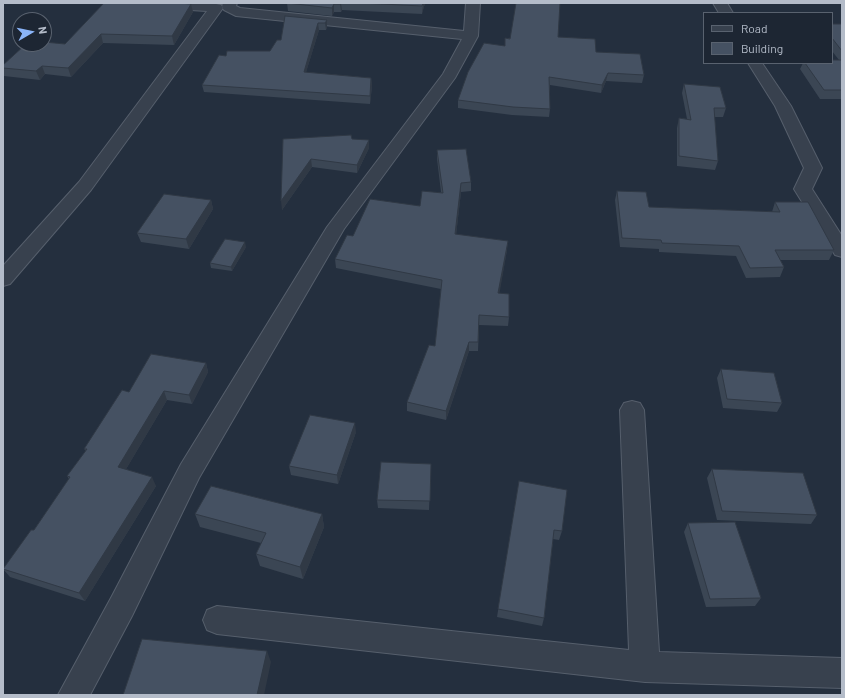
<!DOCTYPE html>
<style>
body{margin:0}
#map{position:relative;width:845px;height:698px;overflow:hidden;background:#242f3e;font-family:Barlow,sans-serif}
canvas{display:block}
.frame{position:absolute;inset:0;border:4px solid #b4bcc9;pointer-events:none}
.legend{position:absolute;left:703px;top:12px;width:130px;height:52px;box-sizing:border-box;background:#1d2633;border:1px solid #59626f;margin:0;padding:5px 7px;list-style:none;font-size:12px;color:#b4bcc9}
.legend li{display:flex;align-items:center;gap:8px;height:20px}
.legend b{width:20px;border:1px solid #59626f}
.north{position:absolute;left:12px;top:12px;width:40px;height:40px;box-sizing:border-box;background:#1d2633;border:1px solid #59626f;border-radius:50%;rotate:81deg;font-size:11px;font-weight:700;line-height:16px;text-align:center;color:#b4bcc9}
.north::after{content:'';display:block;margin:auto;width:14px;height:18px;background:#8ab4f8;clip-path:polygon(50% 0,100% 100%,50% 72%,0 100%)}
</style>
<div id="map">
<canvas width="845" height="698"></canvas>
<div class="frame"></div>
<ul class="legend">
<li><b style="height:5px;background:#38414e"></b>Road</li>
<li><b style="height:11px;background:#455162"></b>Building</li>
</ul>
<div class="north">N</div>
</div>
<script>
const ctx = document.querySelector('canvas').getContext('2d');
ctx.lineJoin = 'round';
const toPath = rows => new Path2D(rows.map(r => 'M' + r).join(''));
function stroke(path, color, width, dash) { ctx.strokeStyle = color; ctx.lineWidth = width; ctx.lineCap = dash ? 'butt' : 'round'; ctx.setLineDash(dash || []); ctx.stroke(path); }
function fillPath(path, color) { ctx.fillStyle = color; ctx.fill(path, 'evenodd'); }
const street = toPath([
 [133,3,200,3,216,4,221,5,223,8,91,190,10,284,3,286,3,266,79,182,207,11,140,7,133,3],
 [223,3,237,3,236,6,240,8,464,31,466,3,480,3,478,36,455,78,344,229,199,478,132,616,90,695,58,695,112,596,181,464,327,227,443,74,462,39,236,16,224,10,222,7,223,3],
 [713,3,727,3,733,13,719,13,713,3],
 [748,63,762,63,791,106,822,168,812,189,842,236,842,257,835,255,794,189,804,168,775,106,748,63],
 [632,401,640,403,644,410,659,652,842,658,842,688,645,682,217,634,207,630,203,620,207,610,217,606,629,650,620,410,624,403,632,401]
]);
stroke(street, '#565f6c', 2);
fillPath(street, '#38414e');
fillPath(toPath([
 [287,3,426,3,424,6,422,14,342,10,341,12,334,12,332,16,288,11],
 [191,4,193,12,174,45,103,43,71,77,45,74,40,80,4,76,3,74,3,65,65,44],
 [285,16,327,20,327,27,326,30,319,30,306,72,371,78,372,86,370,104,204,92,202,85,226,56,270,51,281,40],
 [832,24,842,24,842,99,820,99,800,69,803,63,832,63,839,60,832,51],
 [558,37,596,52,644,75,642,83,606,81,601,93,550,85,550,109,549,117,512,115,458,108,458,100,505,46,505,38],
 [684,84,726,108,723,117,714,117,718,161,715,170,677,166,677,128,679,118,687,119,682,93],
 [283,139,352,139,369,148,357,173,312,167,282,210],
 [437,150,471,182,471,191,461,192,456,235,507,250,499,293,509,317,508,326,479,325,478,351,469,351,446,420,407,411,407,402,435,346,441,289,336,268,335,259,353,236,420,206,441,192,437,159],
 [617,191,649,207,772,212,775,202,834,250,829,260,780,260,784,267,780,277,746,278,736,256,659,252,659,249,620,247,615,200],
 [211,200,213,209,189,249,141,242,137,233],
 [246,247,232,271,211,268,210,263],
 [206,363,208,372,192,404,167,400,126,469,156,486,85,601,10,577,3,569,34,530,69,479,67,476,86,451,84,449,129,392],
 [721,369,782,403,777,412,723,408,717,378],
 [356,432,338,484,291,475,289,466],
 [431,464,429,510,378,508,377,500],
 [712,469,817,515,811,524,717,520,707,478],
 [519,481,562,531,559,540,553,539,544,618,542,626,497,617],
 [195,514,322,514,324,527,303,579,260,566,256,554,261,543,200,527],
 [688,523,761,598,755,606,706,607,684,532]
]), '#3b4654');
fillPath(toPath([
 [341,3,342,10,341,12,340,4],
 [423,3,426,3,424,6,422,14],
 [191,4,193,12,174,45,172,36],
 [334,4,334,12,332,16,332,8],
 [327,20,327,27,326,30,325,23],
 [318,23,319,30,304,79,304,72],
 [101,34,103,43,71,77,68,68],
 [42,66,45,74,40,80,36,71],
 [608,73,606,81,601,93,602,85],
 [371,78,372,86,370,104,370,96],
 [369,140,369,148,357,173,357,165],
 [311,159,312,167,282,210,281,201],
 [461,183,461,192,455,244,455,234],
 [211,200,213,209,189,249,186,239],
 [508,241,507,250,498,302,498,293],
 [245,242,246,247,232,271,231,267],
 [469,342,469,351,446,420,446,411],
 [206,363,208,372,192,404,189,395],
 [164,391,167,400,122,476,118,467],
 [355,423,356,432,338,484,337,475],
 [152,477,156,486,85,601,79,593],
 [322,514,324,527,303,579,300,567],
 [267,651,271,662,264,695,257,695]
]), '#303945');
const building = toPath([
 [104,3,179,3,191,4,172,36,101,34,68,68,42,66,36,71,3,68,3,65,26,44,44,44,44,42,65,44,104,3],
 [287,3,341,3,340,4,334,4,332,8,287,3],
 [361,3,423,3,422,6,361,3],
 [516,3,560,3,558,37,595,39,596,52,640,54,644,75,608,73,602,85,549,77,550,109,513,107,458,100,468,72,484,43,505,46,505,38,510,39,516,3],
 [285,16,327,20,325,23,318,23,304,72,371,78,370,96,202,85,219,55,226,56,227,51,270,51,277,40,281,40,285,16],
 [832,24,842,24,842,51,832,38,832,24],
 [832,60,842,60,842,90,824,90,805,63,832,63,832,60],
 [684,84,720,87,726,108,714,108,718,161,679,156,679,118,691,120,684,84],
 [351,135,352,139,369,140,357,165,311,159,281,201,283,139,351,135],
 [466,149,471,182,461,183,455,234,508,241,498,293,509,294,509,317,479,315,478,342,469,342,446,411,407,402,429,345,435,346,442,280,335,259,347,235,353,236,370,199,420,206,422,191,443,193,437,150,466,149],
 [617,191,646,192,649,207,780,212,775,202,808,202,834,250,775,250,784,267,750,268,739,246,662,243,661,240,622,238,617,191],
 [164,194,211,200,186,239,137,233,164,194],
 [225,239,245,242,231,267,210,263,225,239],
 [151,354,206,363,189,395,164,391,118,467,152,477,79,593,3,569,31,530,34,530,70,477,67,476,87,449,84,449,122,390,129,392,151,354],
 [721,369,774,373,782,403,727,399,721,369],
 [310,415,355,423,337,475,289,466,310,415],
 [381,462,431,464,430,501,377,500,381,462],
 [712,469,803,473,817,515,722,511,712,469],
 [519,481,567,490,562,531,554,530,544,618,498,609,519,481],
 [211,486,322,514,300,567,256,554,266,533,195,514,211,486],
 [735,522,761,598,710,599,688,523,735,522],
 [142,639,267,651,257,695,123,695,142,639]
]);
fillPath(building, '#455162');
stroke(building, '#303945', 1);
</script>
